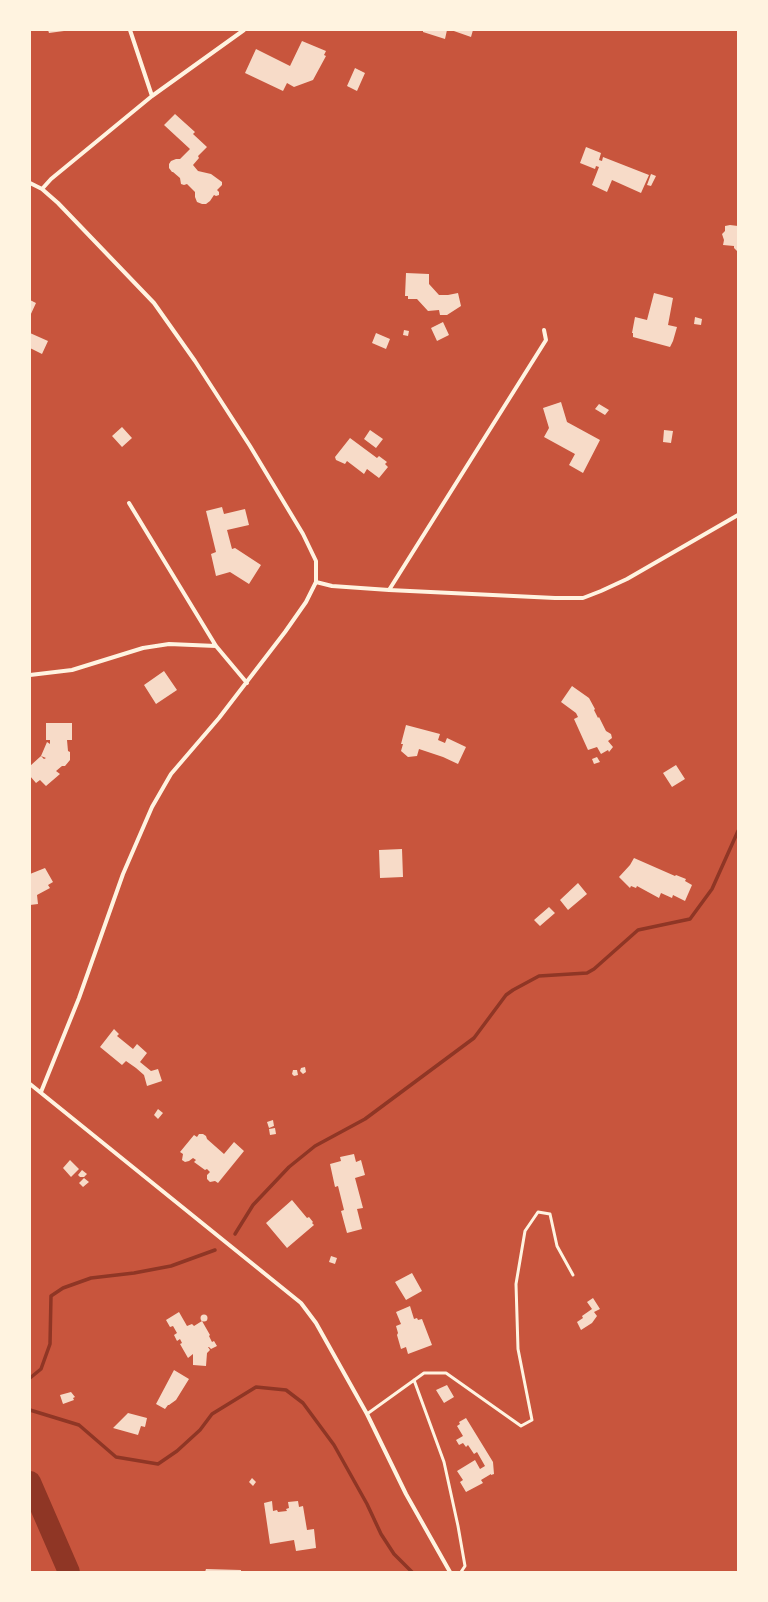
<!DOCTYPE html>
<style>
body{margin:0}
#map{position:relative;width:768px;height:1602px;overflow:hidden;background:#c8553d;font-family:Raleway,sans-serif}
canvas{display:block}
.frame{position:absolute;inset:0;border:31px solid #fff3e0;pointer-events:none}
</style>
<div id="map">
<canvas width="768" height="1602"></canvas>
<div class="frame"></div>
</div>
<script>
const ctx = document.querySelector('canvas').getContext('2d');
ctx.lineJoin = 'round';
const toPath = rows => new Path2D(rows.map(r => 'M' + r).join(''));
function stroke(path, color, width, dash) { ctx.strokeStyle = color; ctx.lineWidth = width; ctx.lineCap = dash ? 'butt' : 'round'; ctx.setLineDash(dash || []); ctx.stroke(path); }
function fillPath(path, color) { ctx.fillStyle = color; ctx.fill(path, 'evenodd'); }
stroke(toPath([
 [235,1234,253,1205,289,1167,315,1146,365,1119,474,1038,506,995,513,990,539,976,587,973,594,969,638,930,690,919,712,889,738,831],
 [30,1378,41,1369,50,1344,51,1296,63,1288,91,1278,134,1273,171,1266,215,1250],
 [30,1410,79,1425,116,1457,158,1464,177,1451,200,1430,212,1414,256,1387,286,1390,303,1403,334,1445,367,1504,381,1534,394,1554,412,1572]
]), '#8f3625', 3.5);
stroke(toPath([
 [30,1482,69,1572]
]), '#8f3625', 22);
fillPath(toPath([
 [48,30,64,30,64,31,49,33],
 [423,30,447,30,445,39,423,32],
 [451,30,473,30,471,37],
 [302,41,326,51,324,55,326,56,313,80,294,87,287,83,283,91,245,73,256,49,290,66],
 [355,68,365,73,357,91,347,86],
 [175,114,195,132,193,134,207,147,198,156,199,158,193,165,198,171,211,174,222,182,222,185,217,190,219,192,219,195,216,196,214,195,210,201,206,204,202,204,197,202,195,197,195,192,187,184,184,185,181,184,180,178,173,172,172,172,169,168,169,164,171,161,176,159,180,159,190,149,164,125],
 [586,147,601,153,599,160,602,161,603,157,649,175,641,193,612,180,607,192,592,185,599,167,596,166,595,169,580,163],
 [651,174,656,176,651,186,647,185],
 [730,225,738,226,738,252,734,248,734,246,723,245,724,240,722,234,725,231,725,226],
 [406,273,429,274,429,284,439,295,448,295,458,293,461,306,447,315,440,315,439,310,428,311,417,299,408,299,408,296,405,296],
 [654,293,673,298,668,325,677,327,673,341,670,347,633,337,633,333,632,333,635,317,647,320],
 [30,300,36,303,30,316],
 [695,317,702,319,701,325,694,324],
 [443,322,449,335,437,341,431,328],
 [404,330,409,331,408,336,403,335],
 [30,333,48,341,42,354,30,348],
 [376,333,390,339,386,349,372,343],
 [561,402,567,422,600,440,583,473,569,465,575,454,544,437,549,428,543,408],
 [599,404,609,410,605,415,595,409],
 [122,427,132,438,122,447,112,436],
 [370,430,383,439,376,448,364,439],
 [664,430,673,431,671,443,663,442],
 [350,438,377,458,379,456,387,462,385,464,388,467,379,478,367,469,364,474,347,461,345,464,336,460,335,457],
 [222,507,224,514,245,509,249,525,227,530,232,549,235,548,261,565,249,584,230,572,216,576,211,554,216,552,206,511],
 [164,671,177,690,156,704,144,685],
 [572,686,589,698,595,709,594,710,598,718,599,717,606,731,611,734,612,738,608,741,613,747,609,752,608,750,601,754,597,747,588,750,574,719,578,717,576,713,561,702],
 [46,723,72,723,72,740,67,740,68,751,70,752,70,760,65,766,62,766,56,771,60,774,46,786,40,780,36,783,30,776,30,766,41,756,44,759,46,758,41,756,47,742,50,744,50,740,46,740],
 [406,725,440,734,438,740,445,743,447,738,466,747,458,764,443,757,419,749,417,756,408,757,401,751,403,744,401,744],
 [597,757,600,762,594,764,592,759],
 [676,765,685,779,672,787,663,773],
 [402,849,403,877,380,878,379,850],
 [634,858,675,876,676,875,686,879,685,881,692,885,685,901,673,895,672,898,661,893,659,898,637,886,636,888,631,886,630,888,619,877,630,865],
 [45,868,53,882,48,885,50,888,37,895,38,904,30,905,30,874],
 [578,883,587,894,568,910,560,900],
 [549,907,555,913,540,926,534,920],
 [114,1029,119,1034,117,1036,133,1049,137,1044,147,1053,140,1062,151,1071,158,1069,162,1081,147,1086,144,1075,136,1068,126,1061,122,1065,100,1047],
 [305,1067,306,1072,303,1074,300,1071,301,1068],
 [293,1070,297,1070,298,1075,294,1076,292,1074],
 [158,1109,163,1113,158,1119,154,1115],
 [273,1120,274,1126,269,1128,267,1122],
 [275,1128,276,1134,270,1135,269,1129],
 [199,1134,203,1134,206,1136,207,1139,224,1154,234,1142,244,1151,218,1183,215,1181,210,1182,207,1179,207,1175,210,1172,207,1169,205,1170,194,1162,196,1160,193,1158,189,1161,185,1162,182,1160,183,1154,180,1152,194,1135,197,1137],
 [354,1154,356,1162,361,1160,365,1175,355,1178,363,1208,357,1209,362,1229,347,1233,341,1211,344,1210,338,1186,335,1187,330,1164,341,1161,340,1157],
 [70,1160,79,1169,71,1177,63,1168],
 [82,1170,87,1174,84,1177,80,1177,78,1175],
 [84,1178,89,1182,83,1187,79,1183],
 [292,1200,307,1218,309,1217,313,1222,312,1223,314,1225,287,1248,266,1223],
 [331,1256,337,1258,335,1264,329,1262],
 [412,1273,422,1291,406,1300,395,1282],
 [593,1298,600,1309,594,1312,597,1316,592,1323,581,1330,577,1322,583,1318,582,1316,592,1309,587,1302],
 [410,1306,414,1319,417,1318,418,1320,422,1319,432,1345,408,1354,406,1347,401,1349,397,1335,398,1333,396,1326,401,1324,396,1312],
 [179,1312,187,1326,192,1324,194,1326,202,1321,210,1335,209,1336,212,1342,214,1341,217,1346,211,1349,209,1347,208,1347,210,1350,207,1353,206,1366,193,1365,193,1354,188,1358,180,1344,182,1343,180,1339,177,1341,174,1335,177,1333,173,1326,170,1327,166,1320],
 '200.5 1318a3.5 3.5 0 1 1 7 0a3.5 3.5 0 1 1-7 0Z',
 [174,1370,189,1379,176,1400,169,1405,168,1405,165,1409,156,1404],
 [447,1385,454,1397,444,1403,436,1390],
 [71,1392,75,1397,73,1398,74,1400,63,1404,60,1395],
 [128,1413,147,1418,145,1427,141,1426,138,1435,113,1428],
 [466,1418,493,1462,494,1474,491,1475,491,1474,481,1480,483,1483,466,1492,460,1482,463,1480,457,1471,475,1460,480,1469,485,1466,477,1452,474,1454,468,1445,466,1447,463,1443,459,1445,456,1440,463,1436,457,1426,460,1424,459,1422],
 [252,1478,256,1482,253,1486,249,1482],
 [272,1501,273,1511,277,1510,278,1512,287,1511,286,1509,289,1508,288,1502,298,1501,299,1507,303,1506,307,1530,314,1529,316,1548,296,1551,294,1540,270,1544,264,1503],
 [206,1569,241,1570,241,1572,205,1572]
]), '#f7dbc8');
stroke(toPath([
 [414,1380,444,1462,458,1526,465,1566,461,1572],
 [367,1414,424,1373,446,1373,521,1426,532,1420,518,1349,516,1284,525,1231,538,1212,550,1214,557,1246,573,1275]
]), '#fff3e0', 3);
stroke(toPath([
 [130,30,152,96],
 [30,183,42,189,58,203,154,303,195,361,250,446,303,534,316,561,316,582,306,602,285,632,219,718,171,774,152,807,123,874,79,998,41,1092],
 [42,189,51,179,152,96,244,30],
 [129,503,216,646,247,683],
 [316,582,332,586,389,590,555,598,583,598,601,591,627,579,738,515],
 [389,590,546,340,544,330],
 [30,675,72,670,143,648,169,644,216,646],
 [30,1084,301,1303,316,1323,367,1414,406,1494,450,1572]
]), '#fff3e0', 4);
</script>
